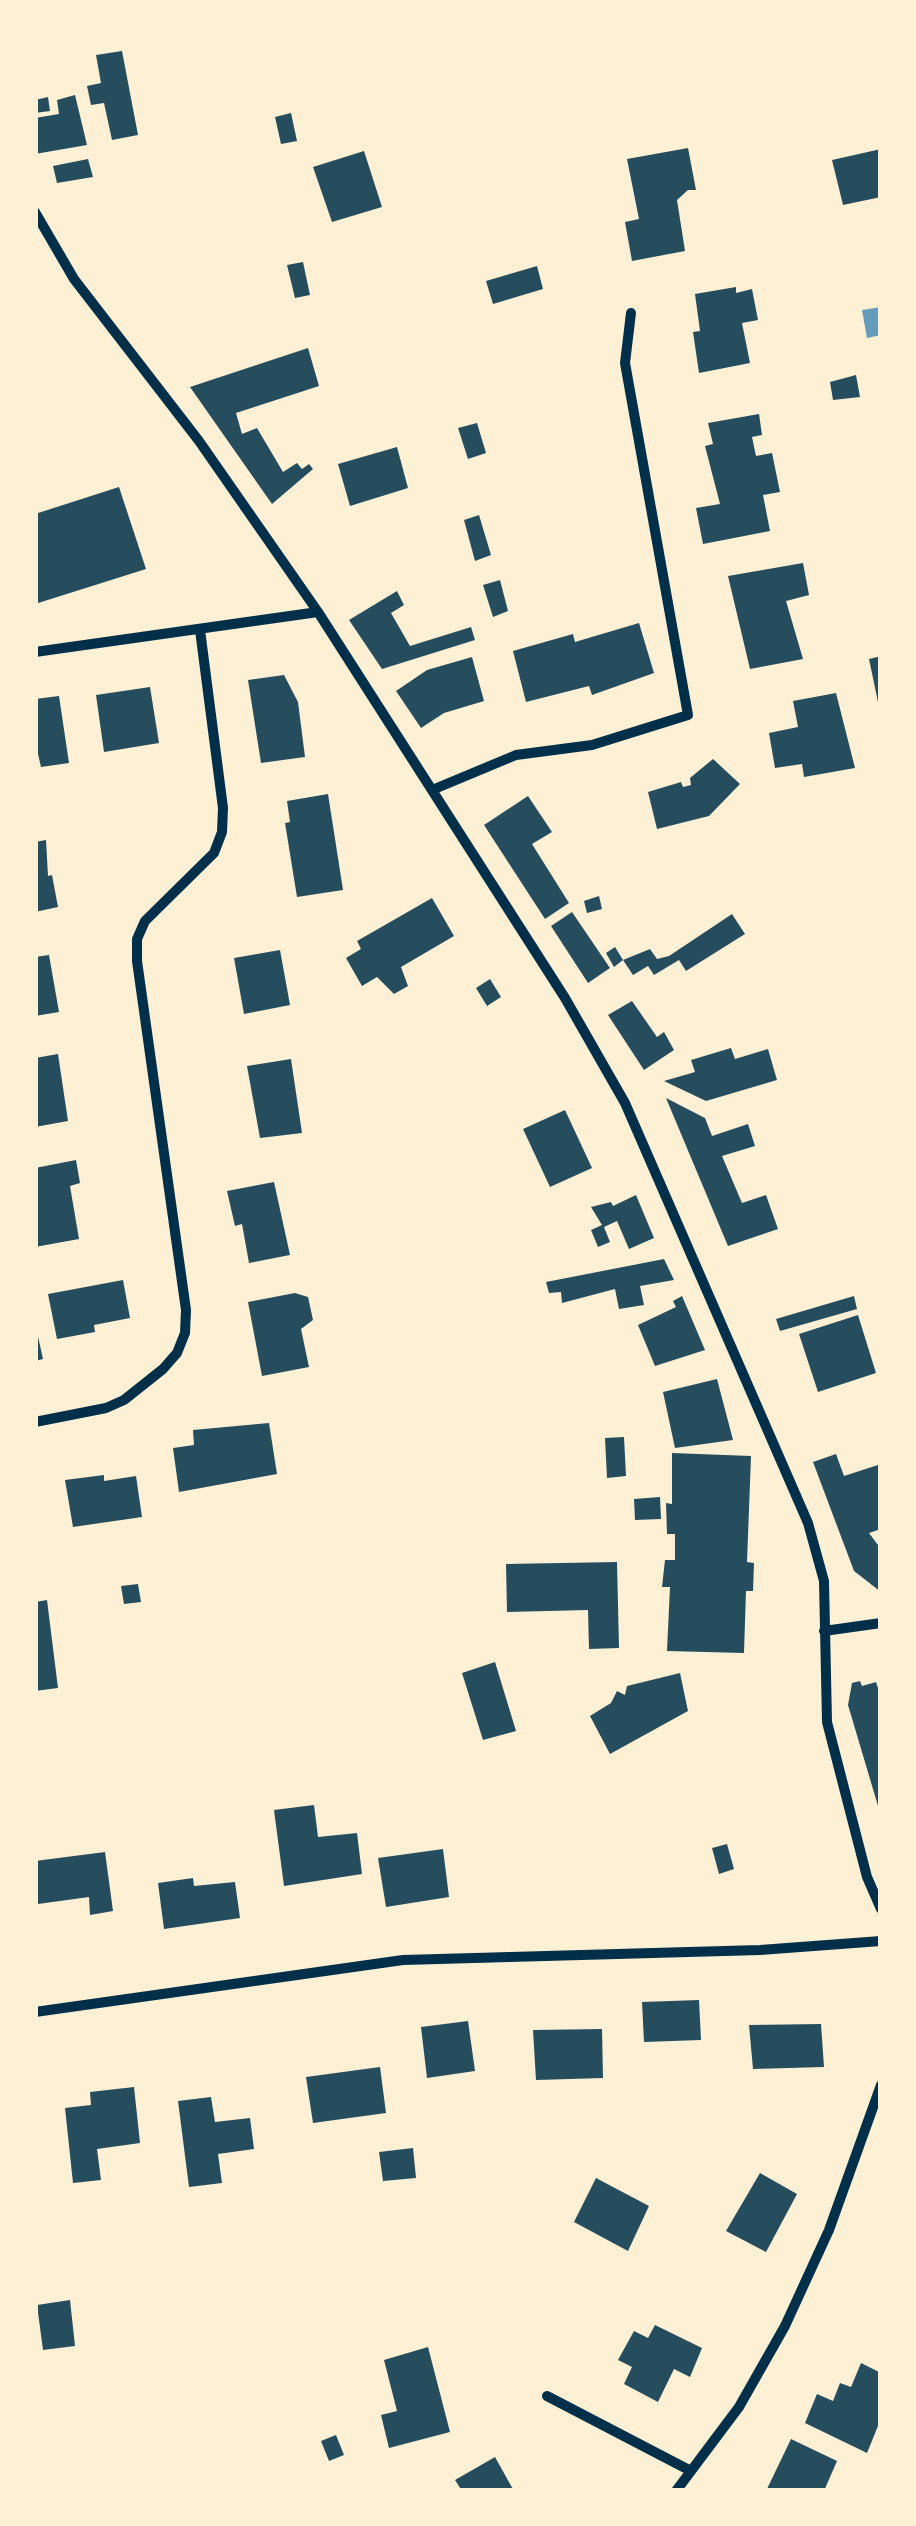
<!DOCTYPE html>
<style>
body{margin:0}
#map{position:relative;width:916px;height:2526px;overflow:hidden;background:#fdf0d5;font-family:"Roboto Condensed",sans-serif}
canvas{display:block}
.frame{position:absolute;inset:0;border:38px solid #fdf0d5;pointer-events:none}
</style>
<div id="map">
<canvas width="916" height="2526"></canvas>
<div class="frame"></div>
</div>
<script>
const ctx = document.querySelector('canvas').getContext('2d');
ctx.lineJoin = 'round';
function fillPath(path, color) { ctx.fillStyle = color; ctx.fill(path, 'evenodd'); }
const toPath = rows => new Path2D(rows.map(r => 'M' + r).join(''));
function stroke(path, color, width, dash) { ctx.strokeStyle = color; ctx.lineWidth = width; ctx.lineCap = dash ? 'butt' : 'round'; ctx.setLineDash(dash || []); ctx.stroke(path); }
fillPath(toPath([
 [881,307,881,335,867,338,862,310]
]), '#669bbc');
fillPath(toPath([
 [122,51,138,135,112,140,104,103,91,105,87,86,101,83,96,55],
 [75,95,87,145,35,154,35,118,59,114,57,100],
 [48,97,50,111,35,113,35,100],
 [291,113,297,141,281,144,275,117],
 [688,148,696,190,688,190,677,200,685,251,632,261,625,222,639,219,627,159],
 [881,149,881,197,843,205,832,160],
 [364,151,382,207,332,222,313,167],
 [88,159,93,177,57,183,53,166],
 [303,262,310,295,295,298,287,265],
 [537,266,543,289,493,304,486,281],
 [736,287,736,293,752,289,758,320,742,323,750,363,699,373,693,332,700,331,695,294],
 [308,348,319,386,236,413,242,434,257,428,283,472,297,463,302,469,309,464,313,469,272,504,190,387],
 [856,375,860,397,833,400,830,382],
 [759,414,762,435,752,437,756,456,772,453,780,492,763,495,770,531,703,544,696,508,720,504,705,446,713,444,708,423],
 [477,423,486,453,468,459,458,428],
 [397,447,408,488,350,506,338,464],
 [119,487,146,569,35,604,35,514],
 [479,515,491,555,475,561,464,520],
 [803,563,809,595,786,601,803,659,750,669,728,576],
 [500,580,508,611,493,617,483,585],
 [397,591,404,605,391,613,410,646,471,627,475,640,382,669,349,620],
 [639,623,654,673,592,695,589,686,526,702,513,651,573,634,575,642],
 [881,656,881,707,879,707,869,659],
 [472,657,484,701,444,713,421,728,396,691,427,670],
 [284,675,298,702,305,757,261,763,248,680],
 [150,687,159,743,104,752,96,695],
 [836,693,855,768,804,777,802,764,775,768,769,733,798,727,793,701],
 [59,696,69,763,41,767,35,741,35,699],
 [713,759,740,784,709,816,657,829,648,792,681,782,683,787,691,785,690,778],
 [328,794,343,890,297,897,285,823,290,822,287,801],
 [528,796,552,832,532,844,569,903,545,919,484,825],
 [46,840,48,876,52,875,58,907,35,912,35,842],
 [599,896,602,909,587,913,584,901],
 [432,898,454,936,401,967,408,986,394,994,377,977,362,986,346,958,361,949,357,941],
 [572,912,610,968,588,983,551,926],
 [732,914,745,934,686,971,679,960,654,975,648,966,633,975,623,960,650,949,657,959,669,956],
 [615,947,623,960,614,967,606,953],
 [280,950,290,1005,244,1014,234,958],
 [49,955,59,1012,35,1016,35,957],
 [490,979,501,997,487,1006,476,988],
 [632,1001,657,1037,664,1032,674,1050,644,1070,608,1015],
 [731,1048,735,1059,768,1049,777,1080,706,1101,664,1081,695,1072,691,1060],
 [58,1054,68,1121,35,1127,35,1058],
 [291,1059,302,1133,260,1138,247,1066],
 [666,1098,705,1118,712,1136,748,1124,755,1146,722,1156,742,1203,766,1195,778,1229,728,1246],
 [565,1110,592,1168,550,1187,523,1129],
 [76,1160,80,1183,70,1186,79,1239,35,1247,35,1168],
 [274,1182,290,1255,249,1263,242,1224,235,1226,227,1191],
 [636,1195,654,1238,629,1249,617,1221,604,1227,610,1242,598,1247,591,1230,602,1225,591,1207,611,1202,613,1206],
 [664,1259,674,1280,640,1286,644,1305,619,1309,615,1289,562,1303,561,1292,549,1293,546,1282],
 [123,1280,130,1318,94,1325,95,1332,57,1339,48,1294],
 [295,1293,308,1297,313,1320,301,1329,309,1367,262,1376,248,1302],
 [682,1296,705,1350,655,1366,638,1325,676,1307,673,1301],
 [854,1296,857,1309,780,1331,776,1319],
 [858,1315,876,1373,818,1392,799,1334],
 [35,1323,43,1359,35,1361],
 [717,1379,733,1440,675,1448,663,1392],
 [269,1423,277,1474,179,1492,173,1448,194,1445,193,1430],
 [624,1437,626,1476,607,1478,605,1438],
 [672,1453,751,1456,747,1562,754,1563,753,1591,746,1591,744,1653,667,1651,670,1587,662,1587,665,1560,675,1560,675,1534,667,1534,666,1503,672,1504],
 [836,1454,844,1476,881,1464,881,1529,869,1533,881,1549,881,1592,854,1571,813,1462],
 [104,1475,104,1481,136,1476,142,1517,73,1527,65,1480],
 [660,1497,661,1519,635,1520,634,1499],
 [617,1562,619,1648,589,1649,588,1610,507,1612,506,1564],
 [138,1584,141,1602,124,1604,121,1586],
 [47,1600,58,1688,35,1691,35,1602],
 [495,1662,516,1731,483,1740,462,1673],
 [680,1673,688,1711,610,1754,590,1716,611,1703,617,1691,625,1695,627,1686],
 [860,1681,862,1686,876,1682,881,1697,881,1816,848,1705,852,1683],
 [314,1805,318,1837,357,1833,362,1874,284,1886,274,1810],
 [727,1844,734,1869,719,1874,712,1848],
 [443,1849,449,1897,386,1907,378,1858],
 [105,1852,113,1911,90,1915,89,1897,38,1904,35,1861],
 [193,1878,194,1886,235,1882,240,1918,164,1929,158,1883],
 [699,2000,701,2040,644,2042,642,2002],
 [468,2021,475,2071,427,2078,421,2027],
 [821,2024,824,2067,753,2069,749,2025],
 [602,2029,603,2078,536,2080,533,2030],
 [380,2067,386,2113,313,2123,306,2077],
 [134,2087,140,2143,97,2149,101,2180,73,2183,65,2108,91,2105,90,2092],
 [211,2097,215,2122,250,2118,254,2149,218,2154,222,2183,189,2187,178,2101],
 [413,2148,416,2178,383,2181,379,2152],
 [760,2173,797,2194,766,2252,726,2231],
 [596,2178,649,2206,628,2251,574,2222],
 [70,2300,75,2346,43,2350,37,2305],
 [655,2325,702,2348,690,2377,674,2369,658,2402,624,2384,632,2367,618,2360,634,2331,648,2338],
 [428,2347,450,2432,389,2448,381,2415,397,2411,384,2360],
 [861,2363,881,2373,881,2428,878,2426,867,2453,805,2423,817,2394,833,2401,840,2383,851,2387],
 [336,2435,344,2455,329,2461,321,2441],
 [791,2439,837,2461,824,2491,766,2491],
 [495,2457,514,2491,462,2491,455,2480]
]), '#264d5e');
stroke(toPath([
 [35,212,74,279,199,441,318,612,565,998,625,1103,808,1523,824,1581,827,1722,867,1877,881,1909],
 [35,652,318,612],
 [432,790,516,755,592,745,688,715,625,363,631,313],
 [35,1422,106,1408,124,1400,163,1369,177,1353,185,1333,186,1310,137,961,137,939,145,921,214,853,222,832,223,808,200,630],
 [824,1631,881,1623],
 [35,2012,403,1960,760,1950,881,1941],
 [547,2396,691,2471],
 [676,2491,739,2407,785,2326,829,2230,881,2085]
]), '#003049', 10);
</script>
